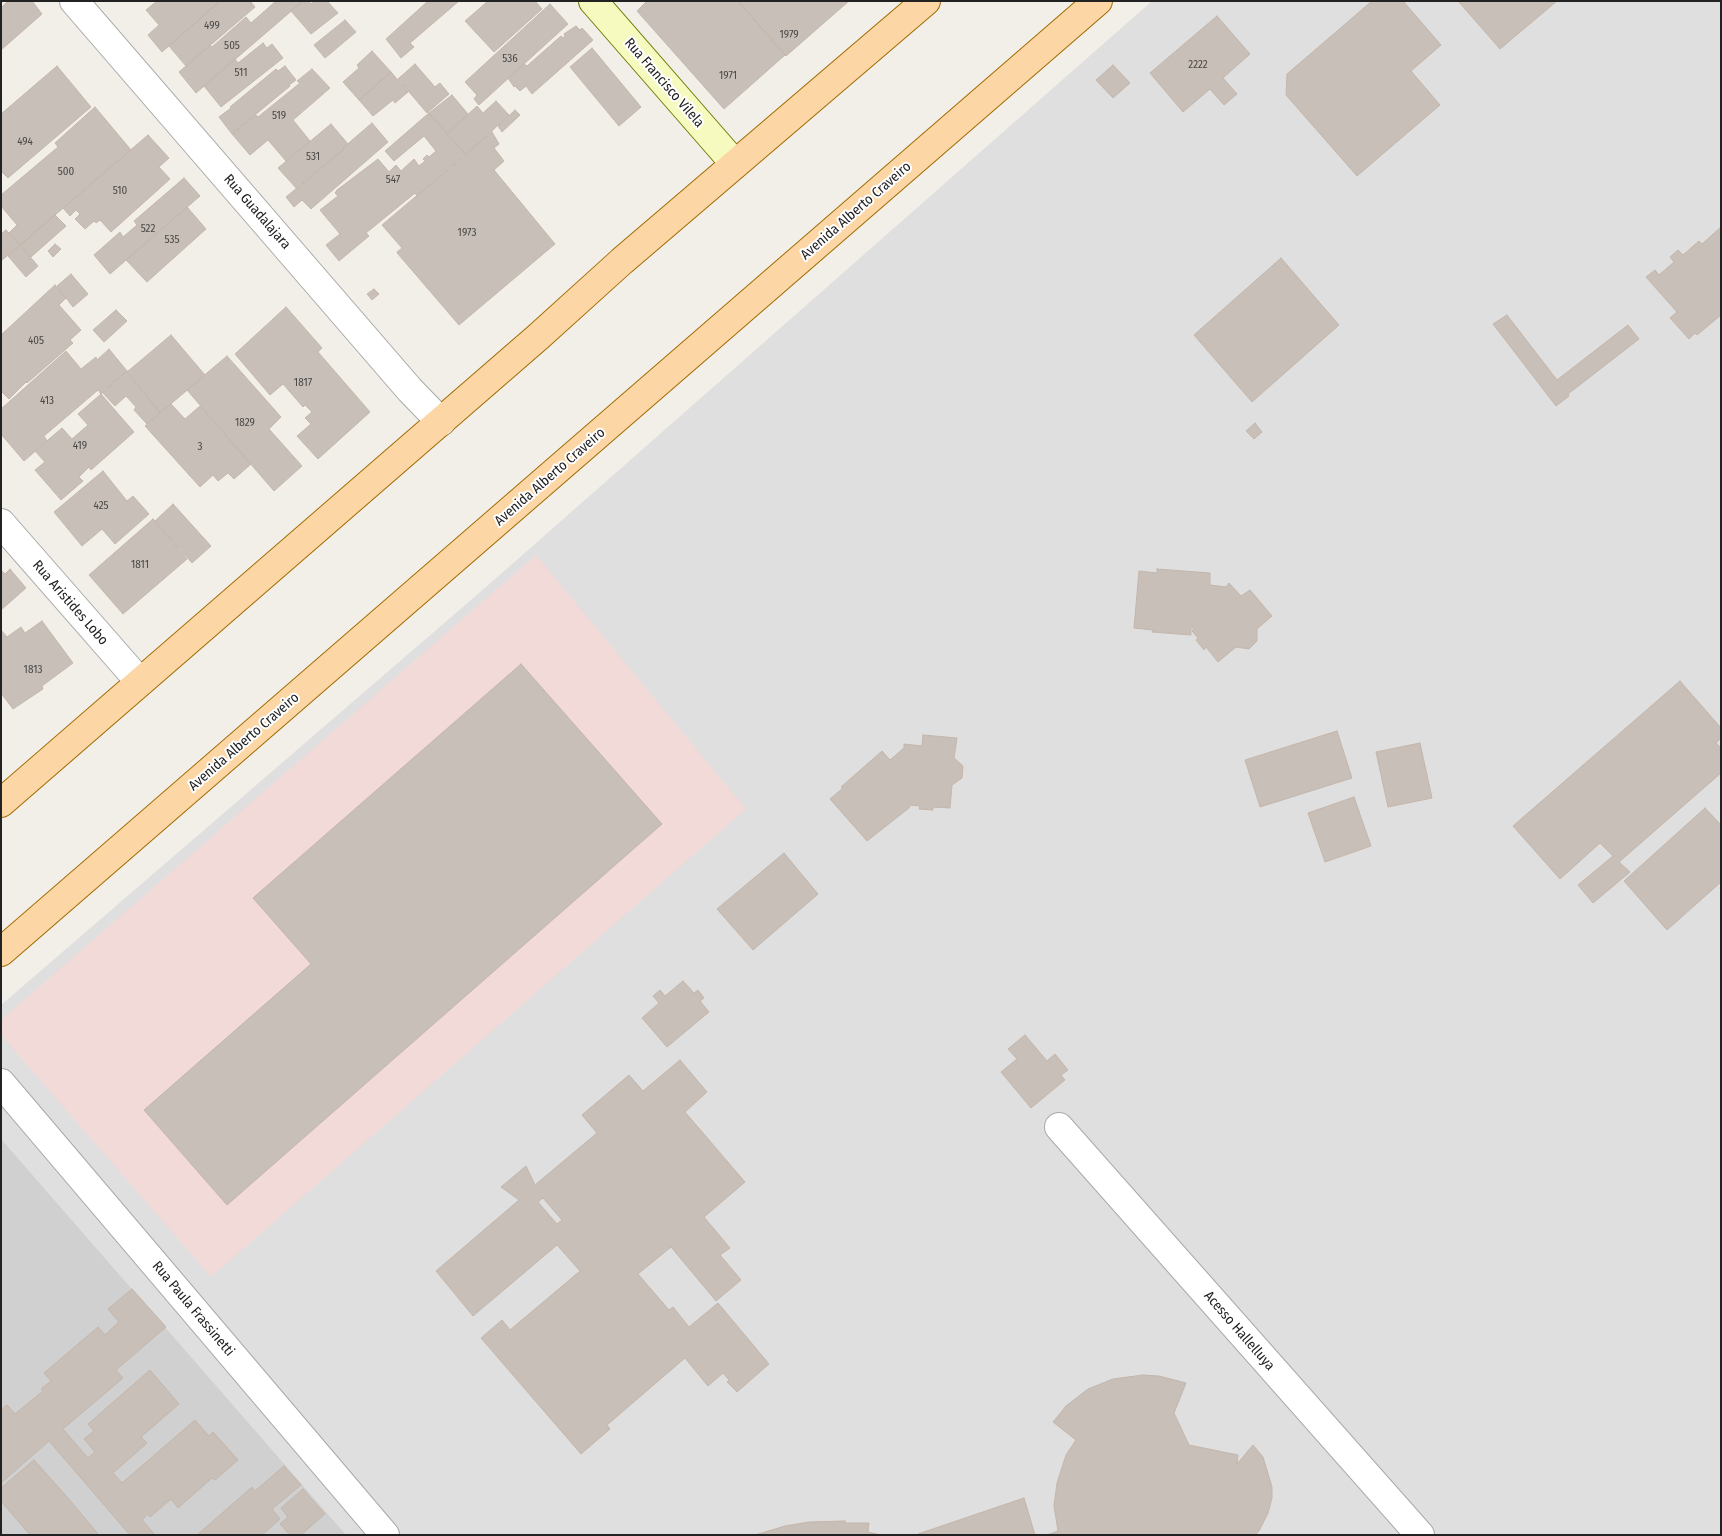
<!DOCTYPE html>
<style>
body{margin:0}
#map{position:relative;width:1722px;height:1536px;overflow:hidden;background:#f2efe9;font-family:"Fira Sans Condensed",sans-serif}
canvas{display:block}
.frame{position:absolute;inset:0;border:2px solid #222;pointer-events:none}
</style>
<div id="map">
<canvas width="1722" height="1536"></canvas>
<div class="frame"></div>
</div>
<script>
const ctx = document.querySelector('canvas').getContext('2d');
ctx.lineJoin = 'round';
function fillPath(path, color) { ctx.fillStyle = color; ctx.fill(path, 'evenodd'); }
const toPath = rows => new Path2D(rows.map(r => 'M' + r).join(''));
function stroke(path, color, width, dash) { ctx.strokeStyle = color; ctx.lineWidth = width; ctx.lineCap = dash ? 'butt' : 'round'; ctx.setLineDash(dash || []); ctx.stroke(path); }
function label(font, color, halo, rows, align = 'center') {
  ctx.font = font + ' "Fira Sans Condensed",sans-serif'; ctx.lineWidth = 4; ctx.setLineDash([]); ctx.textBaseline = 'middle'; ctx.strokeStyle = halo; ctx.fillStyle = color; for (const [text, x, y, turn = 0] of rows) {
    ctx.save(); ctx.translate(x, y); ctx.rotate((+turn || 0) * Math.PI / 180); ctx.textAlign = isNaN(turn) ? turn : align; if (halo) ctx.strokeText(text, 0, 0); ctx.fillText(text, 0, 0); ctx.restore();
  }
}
fillPath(toPath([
 [1152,1,1721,1,1721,1535,1,1535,1,1005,486,587]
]), '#e0dfdf');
fillPath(toPath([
 [536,555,746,809,211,1277,1,1035,1,1020]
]), '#f2dad9');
fillPath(toPath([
 [1,1139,346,1535,1,1535]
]), '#d0d0d0');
const building = toPath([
 [8,1,32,1,42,14,1,50,1,8,8,1],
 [157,1,220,1,162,52,148,35,159,25,146,10,157,1],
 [220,1,250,1,255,7,186,66,169,46,220,1],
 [276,1,303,1,196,93,179,72,210,45,212,47,246,17,251,23,276,1],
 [303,1,309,1,311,4,314,1,327,1,338,13,311,34,291,11,303,1],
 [428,1,459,1,410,43,414,47,401,58,386,39,428,1],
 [488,1,535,1,542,9,494,52,465,21,488,1],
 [647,1,738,1,785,55,724,109,637,11,647,1],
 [738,1,849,1,786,56,738,1],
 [1372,1,1403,1,1441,45,1411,71,1440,105,1357,176,1286,95,1287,74,1372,1],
 [1458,1,1557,1,1500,49,1458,1],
 [550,4,568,24,479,105,474,99,477,95,465,82,550,4],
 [1217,16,1250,54,1223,78,1237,94,1224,105,1210,89,1183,112,1150,73,1217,16],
 [345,20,356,32,325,58,314,45,345,20],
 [576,26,580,30,582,28,593,40,532,94,526,86,520,91,515,86,514,87,508,78,524,64,527,66,561,36,563,38,565,36,564,34,576,26],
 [263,43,267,48,272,44,283,58,221,107,204,86,235,59,238,63,263,43],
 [592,48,641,107,619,126,570,67,592,48],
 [372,51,391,72,359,100,343,82,359,68,357,65,372,51],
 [415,64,435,87,440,83,449,94,427,113,398,79,415,64],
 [1113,65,1130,83,1113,98,1096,80,1113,65],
 [57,66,91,107,8,178,1,171,1,114,57,66],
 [285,66,296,80,289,85,290,86,232,134,219,117,231,108,230,107,276,69,278,71,285,66],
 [312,69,330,88,293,120,310,141,286,161,268,140,250,155,232,134,256,115,258,117,300,83,297,81,312,69],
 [391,72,408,92,395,103,393,100,373,116,359,100,391,72],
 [452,95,468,114,447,134,429,113,452,95],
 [496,101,509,115,466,155,447,134,477,106,483,113,496,101],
 [95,107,131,150,20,245,9,233,17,225,1,206,1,195,58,147,55,143,95,107],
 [515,110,520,115,502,132,498,126,515,110],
 [429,113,466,155,417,196,415,193,366,233,369,236,339,261,326,245,340,234,320,210,338,196,335,193,337,190,378,159,389,172,396,165,401,171,414,159,419,166,425,161,423,159,427,155,429,157,436,151,424,136,394,161,385,151,429,113],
 [372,123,388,142,311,209,302,200,294,207,286,197,344,149,343,148,372,123],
 [331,124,348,144,343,148,344,149,297,189,278,168,331,124],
 [492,132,499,144,494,148,504,161,494,170,555,244,459,325,398,254,397,252,402,248,382,225,492,132],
 [148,135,169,158,159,167,170,179,111,232,100,220,96,223,94,221,85,229,75,219,80,214,76,210,70,216,63,208,148,135],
 [184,178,200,196,110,274,94,255,120,232,123,237,137,225,134,221,184,178],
 [187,207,206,229,147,282,126,260,187,207],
 [55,215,66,226,31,257,20,245,55,215],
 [1721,227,1721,315,1697,335,1695,333,1689,339,1670,318,1677,312,1646,277,1655,270,1659,275,1674,262,1670,257,1678,250,1683,255,1699,241,1702,244,1721,227],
 [6,230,20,245,1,261,1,234,6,230],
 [55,244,61,249,53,257,48,251,55,244],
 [20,245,38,266,26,277,8,256,20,245],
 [1281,258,1339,325,1252,402,1194,335,1281,258],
 [71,274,88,294,73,307,57,286,71,274],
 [55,285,66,298,59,305,81,330,70,340,73,343,27,383,26,382,9,399,1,391,1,335,55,285],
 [374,289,379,294,372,300,367,294,374,289],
 [286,307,322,348,318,352,370,412,318,459,297,436,311,424,305,418,312,412,305,405,303,407,283,384,270,395,235,354,286,307],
 [116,310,127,321,104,342,93,330,116,310],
 [1507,315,1557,380,1628,325,1639,339,1568,394,1569,396,1556,406,1493,324,1507,315],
 [171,335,205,375,160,413,127,372,171,335],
 [109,349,127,371,101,394,98,390,44,436,47,441,24,461,1,434,1,409,66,351,81,369,96,357,97,360,109,349],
 [227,356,281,417,269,429,302,466,274,491,187,390,227,356],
 [127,371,160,413,147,424,134,410,136,407,126,396,115,406,102,392,127,371],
 [101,394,134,432,91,470,89,467,79,477,83,481,61,500,35,470,45,462,35,451,62,428,72,439,88,425,78,414,101,394],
 [171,404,185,419,200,406,251,464,234,479,228,473,218,481,213,475,200,487,145,426,171,404],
 [1255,423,1262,432,1254,439,1246,431,1255,423],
 [103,471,127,501,133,496,149,514,115,544,102,529,82,546,54,512,103,471],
 [173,504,211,546,192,563,155,521,173,504],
 [153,519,187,559,123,614,89,575,153,519],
 [10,569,26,588,1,610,1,570,5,574,10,569],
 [1157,569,1210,573,1210,585,1226,587,1229,583,1241,596,1250,590,1272,616,1257,629,1257,641,1249,649,1236,647,1218,662,1206,647,1204,650,1196,640,1198,638,1192,631,1194,629,1191,627,1191,635,1152,632,1153,630,1134,628,1139,571,1157,573,1157,569],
 [42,621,73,663,42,686,43,689,13,709,1,693,1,630,7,637,21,627,25,633,42,621],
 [521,664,662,824,227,1205,144,1110,311,964,253,898,521,664],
 [1680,681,1721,728,1721,738,1716,743,1721,748,1721,773,1619,862,1630,872,1593,903,1578,885,1613,856,1600,843,1560,879,1513,826,1680,681],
 [1337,731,1352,778,1260,807,1245,760,1337,731],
 [923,735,957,738,954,758,963,766,962,778,952,785,950,808,933,807,933,810,919,809,920,806,910,805,909,808,867,841,830,799,843,788,841,787,882,751,890,760,904,748,904,744,922,746,923,735],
 [1420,743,1432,798,1388,807,1376,752,1420,743],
 [1354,797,1371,846,1325,862,1308,813,1354,797],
 [1705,808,1721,825,1721,882,1667,930,1624,881,1705,808],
 [784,853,818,894,753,950,717,909,784,853],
 [683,981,694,993,698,990,704,998,700,1001,709,1012,667,1047,642,1018,659,1003,653,996,660,990,665,996,683,981],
 [1025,1035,1047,1061,1055,1054,1068,1070,1061,1075,1065,1080,1031,1108,1001,1072,1017,1059,1008,1049,1025,1035],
 [680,1060,707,1092,685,1112,745,1182,704,1217,730,1248,720,1255,741,1280,716,1301,671,1247,638,1274,669,1310,673,1307,689,1327,718,1303,769,1364,737,1392,727,1382,729,1380,723,1373,708,1386,685,1358,607,1425,610,1429,581,1454,481,1338,502,1320,510,1330,580,1271,557,1245,473,1316,436,1271,519,1200,501,1187,526,1166,535,1185,597,1133,582,1115,629,1075,643,1091,680,1060],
 [543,1198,562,1220,557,1224,538,1202,543,1198],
 [132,1289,166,1327,116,1370,123,1378,63,1429,88,1458,95,1452,84,1439,94,1431,88,1424,150,1370,179,1404,141,1437,147,1443,113,1473,122,1483,195,1420,209,1436,213,1432,214,1433,238,1460,215,1480,212,1478,178,1508,171,1499,150,1517,148,1514,142,1520,155,1535,130,1535,49,1441,1,1483,1,1410,7,1405,15,1414,43,1391,41,1389,51,1381,44,1373,98,1327,105,1335,119,1322,108,1309,132,1289],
 [1143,1375,1159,1376,1186,1383,1174,1413,1189,1445,1238,1455,1237,1464,1253,1445,1263,1457,1272,1487,1272,1498,1268,1513,1259,1531,1255,1535,1047,1535,1058,1531,1054,1506,1057,1483,1066,1455,1076,1440,1053,1422,1066,1406,1088,1389,1113,1379,1143,1375],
 [34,1460,67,1497,99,1535,30,1535,1,1501,1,1488,34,1460],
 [284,1466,301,1485,272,1509,280,1519,262,1535,197,1535,252,1487,255,1491,284,1466],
 [303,1489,325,1514,301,1535,290,1535,280,1524,288,1517,281,1508,303,1489],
 [1024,1498,1035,1535,917,1535,918,1534,1024,1498],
 [845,1521,845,1523,869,1523,868,1532,881,1535,755,1535,785,1526,809,1522,845,1521]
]);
fillPath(building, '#c7bfb8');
stroke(building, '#c4b6ab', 1);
const street = toPath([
 [74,1,410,390,441,422],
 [1,523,140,682],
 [1,1083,385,1535],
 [1059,1127,1420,1535]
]);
const secondary = toPath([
 [593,1,735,164]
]);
const primary = toPath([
 [1,803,538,337,622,261,926,1],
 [1,952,1098,1]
]);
stroke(street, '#a9a9a9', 30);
stroke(secondary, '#707d05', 30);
stroke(primary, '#a06b00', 30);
stroke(street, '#fff', 28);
stroke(secondary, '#f7fabf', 28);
stroke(primary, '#fcd6a4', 28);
label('11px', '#4b4948', null, [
 ["499",212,26],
 ["1979",789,35],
 ["505",232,46],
 ["536",510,59],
 ["2222",1198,65],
 ["511",241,73],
 ["1971",728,76],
 ["519",279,116],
 ["494",25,142],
 ["531",313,157],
 ["500",66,172],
 ["547",393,180],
 ["510",120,191],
 ["522",148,229],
 ["1973",467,233],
 ["535",172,240],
 ["405",36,341],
 ["1817",303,383],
 ["413",47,401],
 ["1829",245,423],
 ["419",80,446],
 ["3",200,447],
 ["425",101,506],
 ["1811",140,565],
 ["1813",33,670]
]);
label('14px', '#222', '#fff', [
 ["Rua Francisco Vilela",664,83,49],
 ["Avenida Alberto Craveiro",856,211,-41],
 ["Rua Guadalajara",257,212,49],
 ["Avenida Alberto Craveiro",550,477,-41],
 ["Rua Aristides Lobo",70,603,49],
 ["Avenida Alberto Craveiro",244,742,-41],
 ["Rua Paula Frassinetti",193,1309,50],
 ["Acesso Hallelluya",1239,1331,49]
]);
</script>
